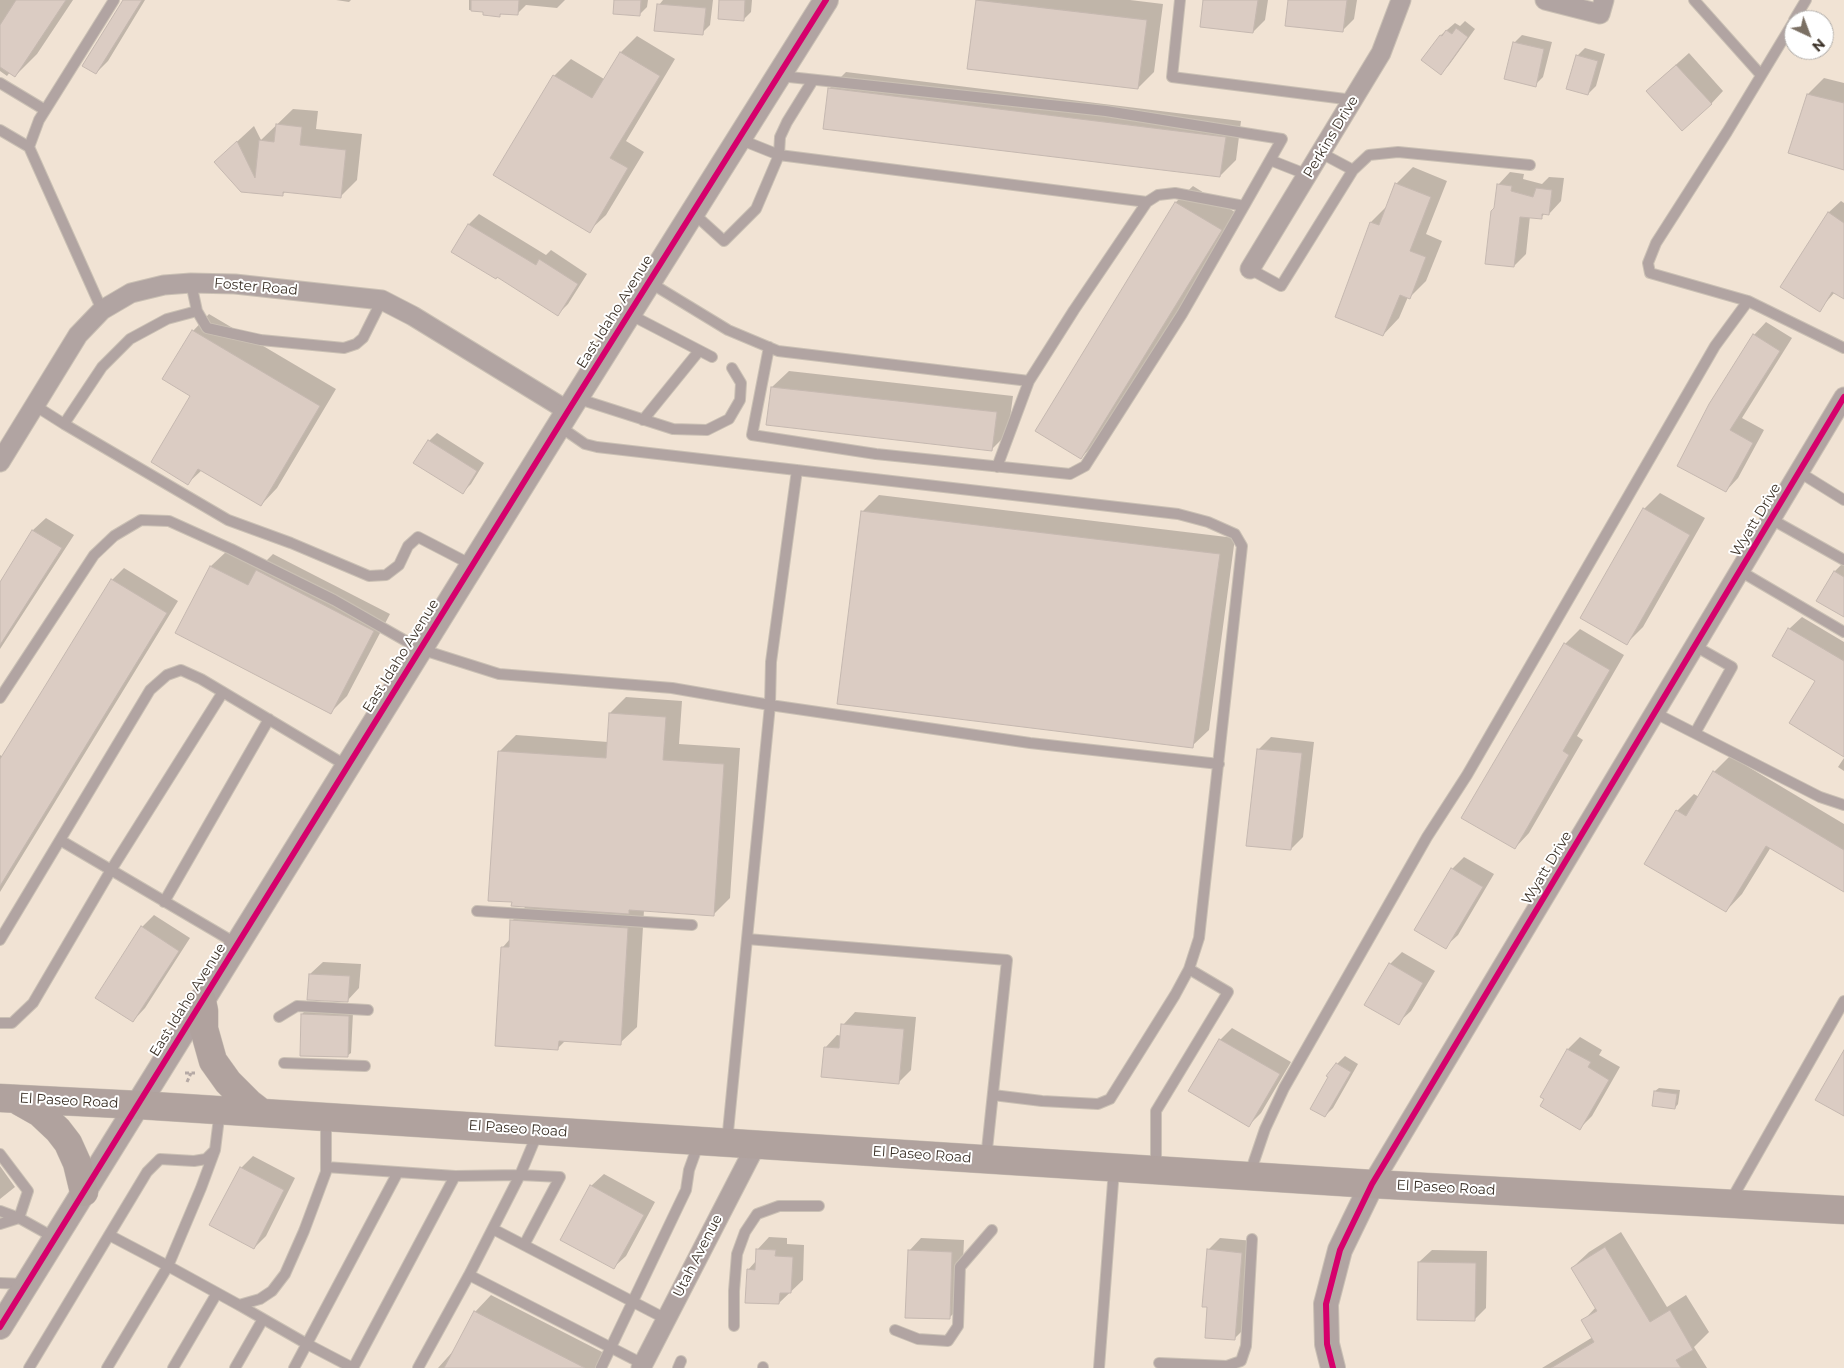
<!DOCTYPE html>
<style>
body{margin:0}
#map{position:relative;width:1844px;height:1368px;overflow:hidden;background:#f1e3d4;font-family:Montserrat,sans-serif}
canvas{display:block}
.north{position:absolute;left:1784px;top:10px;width:50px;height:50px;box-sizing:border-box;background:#fff;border:1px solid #b1ada9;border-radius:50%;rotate:137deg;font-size:14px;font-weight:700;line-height:20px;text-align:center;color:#3c3228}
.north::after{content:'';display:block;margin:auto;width:18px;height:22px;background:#7b7064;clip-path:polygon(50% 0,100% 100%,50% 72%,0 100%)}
</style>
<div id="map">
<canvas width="1844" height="1368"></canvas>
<div class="north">N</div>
</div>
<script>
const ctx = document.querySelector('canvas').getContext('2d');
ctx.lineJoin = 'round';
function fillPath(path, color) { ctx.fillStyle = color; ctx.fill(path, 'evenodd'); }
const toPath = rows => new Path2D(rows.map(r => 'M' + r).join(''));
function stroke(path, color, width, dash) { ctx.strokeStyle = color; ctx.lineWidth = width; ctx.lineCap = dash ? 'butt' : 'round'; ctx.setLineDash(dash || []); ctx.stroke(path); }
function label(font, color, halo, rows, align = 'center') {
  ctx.font = font + ' Montserrat,sans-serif'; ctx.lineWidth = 4; ctx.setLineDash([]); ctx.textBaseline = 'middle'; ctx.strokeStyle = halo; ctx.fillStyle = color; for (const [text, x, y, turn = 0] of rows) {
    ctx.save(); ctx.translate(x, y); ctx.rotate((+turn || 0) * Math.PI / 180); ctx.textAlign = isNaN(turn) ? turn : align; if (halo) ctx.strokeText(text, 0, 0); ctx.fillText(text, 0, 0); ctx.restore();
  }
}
fillPath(toPath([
 [0,0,73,0,37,54,15,76,10,72,7,76,0,71],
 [124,0,145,0,108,61,96,73],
 [336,0,351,0,349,2],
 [469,0,565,0,557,8,526,5,517,14,502,13,500,15,484,11,469,10],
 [615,0,648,0,647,7,639,15],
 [663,0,713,0,710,25,702,33,659,5],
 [720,0,752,0,751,12,743,20],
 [977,0,1130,0,1163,4,1154,72,1138,88,968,68],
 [1205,0,1268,0,1265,20,1253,32],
 [1289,0,1357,0,1354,19,1342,31],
 [1465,21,1475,29,1449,65,1441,73,1441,35,1455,23,1460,26],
 [1522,35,1552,42,1543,77,1535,85,1514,43],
 [637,36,675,59,626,141,644,152,606,215,589,231,495,175,554,76,571,59,604,79,621,52],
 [1585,48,1605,54,1596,86,1588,94,1577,56],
 [1689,53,1723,91,1711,104,1660,79],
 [846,72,1241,121,1236,160,1220,176,829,89],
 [1824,78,1844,83,1844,169,1790,152,1808,94],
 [293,109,318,111,316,129,362,134,357,180,340,197,286,191,282,195,215,162,254,126,261,140],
 [1413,167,1447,181,1426,234,1442,241,1426,281,1410,297,1408,297,1399,318,1383,335,1336,317,1371,222,1387,206,1396,184],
 [1510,172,1524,174,1523,179,1542,184,1549,177,1564,178,1561,201,1549,214,1545,213,1541,218,1530,216,1526,254,1514,266,1496,208,1498,185],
 [1193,186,1238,214,1097,441,1081,458,1036,430,1176,202],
 [1841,201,1844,203,1844,298,1835,292,1819,310,1828,213],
 [479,214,546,255,551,250,587,274,568,304,558,314,497,276,453,251,469,224],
 [209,314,336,389,277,488,261,505,202,470,188,483,193,331],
 [1766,322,1792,338,1742,418,1764,430,1738,478,1726,491,1679,465,1754,335],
 [789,371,1013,396,1008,433,992,449,772,387],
 [437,433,484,463,471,484,463,492,429,441],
 [1660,493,1705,518,1643,627,1627,643,1644,509],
 [879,495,1235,538,1209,730,1192,746,862,512],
 [46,518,74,535,0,649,0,585,33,530],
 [228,550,260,567,273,554,390,614,347,696,331,712,177,633,211,566],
 [1844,562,1844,616,1835,571],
 [124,568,178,601,0,892,0,755,3,757,112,580],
 [1802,617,1844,642,1844,755,1816,681,1789,629],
 [1580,629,1624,655,1577,736,1583,740,1529,833,1515,848,1565,644],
 [626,697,682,701,679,744,740,748,730,898,713,915,644,910,637,1027,620,1043,566,1040,558,1048,503,947,510,939,512,921,526,906,499,752,516,735,608,742,610,713],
 [1271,737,1314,742,1303,837,1291,849,1259,749],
 [1730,756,1844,824,1844,891,1771,847,1742,894,1726,911,1646,863,1677,811,1694,794,1699,797,1714,772],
 [1844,758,1844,771,1838,767],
 [1464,857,1494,874,1458,935,1445,947,1452,869],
 [154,915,190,938,145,1008,133,1021,142,927],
 [1402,952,1435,971,1411,1011,1398,1023,1390,964],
 [323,962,361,964,359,988,347,1001,310,974],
 [306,1010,353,1013,351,1053,347,1056,302,1014],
 [855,1012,916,1017,911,1070,899,1082,825,1048,837,1035,842,1036,843,1025],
 [1232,1028,1291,1062,1261,1113,1249,1125,1220,1040],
 [1580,1037,1602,1050,1599,1055,1620,1067,1592,1116,1580,1128,1541,1096,1568,1049],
 [1345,1056,1358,1064,1333,1108,1325,1116,1337,1064],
 [1659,1088,1680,1090,1678,1104,1675,1108,1655,1091],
 [253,1156,295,1178,266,1236,254,1248,241,1168],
 [0,1166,15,1187,0,1199],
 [604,1174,655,1202,626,1256,613,1268,591,1186],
 [1621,1232,1667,1307,1686,1295,1709,1332,1694,1347,1707,1368,1542,1368,1593,1337,1583,1321,1596,1307,1572,1268,1589,1252],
 [769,1237,787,1238,787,1244,804,1245,803,1280,779,1303,748,1270,756,1261,757,1250],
 [921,1238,964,1240,961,1306,949,1318,909,1251],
 [1220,1238,1254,1241,1246,1327,1234,1339,1209,1306,1208,1250],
 [1432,1250,1487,1251,1486,1308,1474,1320,1419,1262],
 [491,1295,606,1354,598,1368,438,1368,455,1349,475,1312]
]), '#0003');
const building = toPath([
 [16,0,66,0,15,77,0,67,0,25,16,0],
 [123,0,142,0,96,74,82,66,123,0],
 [471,0,519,0,518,15,500,14,500,17,483,15,483,12,471,11,471,0],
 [614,0,641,0,640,16,613,14,614,0],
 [719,0,745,0,744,21,718,19,719,0],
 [976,0,1147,20,1138,89,967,69,976,0],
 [1203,0,1258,0,1253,33,1200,27,1203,0],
 [1288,0,1347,0,1343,32,1285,26,1288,0],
 [657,4,706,8,703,35,654,31,657,4],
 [1456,28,1468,37,1441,75,1421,60,1440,35,1442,36,1446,30,1452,34,1456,28],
 [1513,42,1544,49,1536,87,1504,79,1513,42],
 [620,52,660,76,610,158,628,168,590,233,493,175,553,75,592,98,620,52],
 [1576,55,1598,61,1588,95,1566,89,1576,55],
 [1676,65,1712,104,1682,131,1646,91,1676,65],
 [828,88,1226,137,1220,177,823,129,828,88],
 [1807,94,1844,103,1844,170,1788,153,1807,94],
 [276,124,302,127,300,145,346,150,341,198,283,192,283,196,241,192,214,162,237,141,255,178,259,140,274,142,276,124],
 [1395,183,1431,197,1410,251,1426,257,1410,299,1400,295,1383,336,1335,317,1370,222,1379,225,1395,183],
 [1497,184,1512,186,1511,191,1533,197,1536,188,1552,190,1549,215,1542,214,1542,219,1520,217,1514,267,1485,264,1491,211,1494,208,1497,184],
 [1175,202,1222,230,1081,459,1035,431,1175,202],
 [1828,212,1844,223,1844,299,1832,292,1820,312,1780,287,1828,212],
 [468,224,536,265,539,259,578,284,558,316,497,277,496,279,451,252,468,224],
 [192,330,320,406,261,506,198,469,188,485,151,462,190,396,162,379,192,330],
 [1753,334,1780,351,1730,430,1753,443,1726,492,1677,466,1709,404,1753,334],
 [771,387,997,412,992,451,766,425,771,387],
 [428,440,477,471,463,494,413,463,428,440],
 [1643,508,1690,535,1627,645,1580,618,1643,508],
 [861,511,1220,554,1193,748,837,704,861,511],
 [32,530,62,548,0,645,0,582,32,530],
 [210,566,248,585,256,570,374,631,331,714,175,633,210,566],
 [1834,571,1844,577,1844,617,1816,601,1834,571],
 [111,579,167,613,0,886,0,759,111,579],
 [1788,628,1844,661,1844,757,1789,723,1815,681,1772,656,1788,628],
 [1564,643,1610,670,1563,751,1569,755,1515,849,1461,818,1564,643],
 [609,713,666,717,663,760,724,764,714,916,629,910,629,914,511,906,512,902,488,901,498,751,606,758,609,713],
 [1257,749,1302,753,1291,850,1246,846,1257,749],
 [1713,771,1844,850,1844,892,1766,846,1726,912,1644,864,1676,810,1686,816,1713,771],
 [1451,868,1483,887,1446,949,1414,930,1451,868],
 [510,920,628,928,621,1045,559,1041,558,1050,495,1046,501,947,509,947,510,920],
 [141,926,179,951,133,1022,95,998,141,926],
 [1389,963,1423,983,1399,1025,1364,1005,1389,963],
 [309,974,350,976,348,1002,307,1000,309,974],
 [301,1014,349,1016,348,1057,300,1056,301,1014],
 [841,1024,904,1029,899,1084,821,1077,824,1047,839,1048,841,1024],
 [1219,1039,1280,1074,1249,1127,1188,1091,1219,1039],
 [1567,1049,1591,1062,1588,1067,1609,1080,1580,1130,1540,1106,1544,1099,1540,1097,1567,1049],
 [1844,1050,1844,1116,1815,1100,1844,1050],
 [1336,1063,1351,1072,1325,1117,1310,1109,1328,1077,1326,1076,1336,1063],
 [1654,1091,1677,1094,1675,1109,1652,1106,1654,1091],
 [240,1167,284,1190,254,1249,209,1225,240,1167],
 [590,1185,644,1215,614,1269,560,1240,590,1185],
 [1605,1247,1650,1322,1670,1310,1693,1350,1676,1360,1681,1368,1551,1368,1594,1342,1581,1320,1597,1311,1571,1268,1605,1247],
 [756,1249,776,1250,775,1256,793,1257,791,1293,780,1293,779,1304,745,1303,747,1269,755,1270,756,1249],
 [1207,1249,1242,1253,1235,1340,1205,1338,1207,1307,1202,1307,1207,1249],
 [908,1250,952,1252,950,1319,905,1318,908,1250],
 [1418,1262,1476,1263,1475,1321,1417,1320,1418,1262],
 [474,1311,585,1368,444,1368,474,1311]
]);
fillPath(building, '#dbccc3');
stroke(building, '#c5b8b0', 1);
const service = toPath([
 [1180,0,1172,77,1353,100],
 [1694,0,1761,75],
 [1794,20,1806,0],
 [0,83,45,110],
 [0,130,29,147],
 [739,139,779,155,1147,202],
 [1270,160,1308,175],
 [1353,170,1369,155,1398,152,1530,165],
 [692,212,724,241,756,209,779,155,780,137,787,122,813,80],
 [1250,269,1281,286,1353,170,1321,153],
 [649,282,728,330,778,351,1029,381,1074,310,1147,202,1158,195,1175,193,1244,206,1282,139,1106,111,780,76],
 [191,283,197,311,207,328,261,340,344,348,356,344,363,338,382,300],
 [1748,301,1650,273,1648,263,1656,243,1727,132,1794,21],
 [102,310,29,147,39,120,114,0],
 [629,314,712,357],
 [769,347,752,435,876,454,1070,474,1085,466,1182,314,1244,206],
 [576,398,673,429,707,430,729,419,740,400,741,383,732,368],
 [34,405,64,424,228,520,291,543,369,576,386,575,399,565,408,546,418,537,472,565],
 [643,420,699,351],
 [64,424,102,367,130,339,167,319,197,311],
 [559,426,585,444,597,447,1178,514,1208,522,1235,534,1242,546,1199,938,1189,969,1175,995,1110,1099,1098,1104,1042,1101,993,1095],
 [997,467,1029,381],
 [1799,472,1844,500],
 [1771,519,1844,560],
 [1740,571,1844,632],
 [0,698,94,555,114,536,141,520,169,521,231,549,334,600,420,649,499,674,672,688,770,705,1030,743,1219,764],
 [1655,713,1820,797,1844,805],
 [1695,733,1732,667,1695,646],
 [60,840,237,944],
 [164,902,269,719],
 [477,911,692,925],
 [747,939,1007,960,986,1159],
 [0,940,150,690,167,675,181,670,201,679,347,766],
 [279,1017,297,1006,368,1010],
 [0,1023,12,1023,33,1003,111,870,223,692],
 [284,1063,365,1066],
 [727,1142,770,705,771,662,797,470],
 [215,1150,201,1188,168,1266,239,1305,260,1299,272,1291,285,1274,304,1231,326,1172,326,1118],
 [0,1154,28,1191,19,1218,55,1238],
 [326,1167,455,1176,353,1368],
 [1156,1168,1156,1111,1228,992,1189,969],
 [455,1176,520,1175,560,1177,524,1245],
 [1249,1176,1265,1129,1284,1088,1427,837,1467,775,1715,346,1748,301,1844,348],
 [1730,1202,1844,1001],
 [0,1211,19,1218],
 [0,1224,19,1218],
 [493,1229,666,1319],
 [469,1275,520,1175,538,1132],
 [0,1283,25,1284],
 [239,1305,307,1344,353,1368],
 [734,1326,734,1291,737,1254,745,1232,757,1214,779,1206,819,1206],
 [895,1330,918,1339,948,1341,958,1326,960,1267,992,1230],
 [1159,1363,1227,1366,1241,1361,1246,1346,1252,1239],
 [29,1368,147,1172,160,1159,194,1161,206,1159,215,1150,220,1110],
 [107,1368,168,1266,109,1235],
 [173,1368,217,1293],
 [235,1368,263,1319],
 [294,1368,398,1172],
 [418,1368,469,1275,643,1364],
 [601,1368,686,1190,689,1170,699,1142],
 [678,1368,681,1361],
 [763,1368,763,1367],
 [1099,1368,1114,1169]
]);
const minor = toPath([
 [1545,0,1600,14,1604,0],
 [1250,269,1381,53,1401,0],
 [0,462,78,335,102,310,131,293,164,285,191,283,235,284,382,300,413,316,568,411],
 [1372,1184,1844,397],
 [641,1368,756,1145]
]);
const tertiary = toPath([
 [0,1327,568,411,826,0],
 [1333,1368,1327,1344,1326,1304,1340,1250,1372,1184]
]);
const secondary = toPath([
 [202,1001,204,1011,204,1029,213,1061,228,1082,249,1103,262,1113],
 [0,1098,138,1105,1372,1184,1844,1210],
 [17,1100,40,1113,58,1130,68,1143,77,1163,84,1192]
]);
stroke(service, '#cac0b4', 12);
stroke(minor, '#cac0b4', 21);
stroke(tertiary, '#cac0b4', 26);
stroke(secondary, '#cac0b4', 29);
stroke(toPath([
 [185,1073,195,1073],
 [187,1082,191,1073]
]), '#b5a9a5', 3, [4, 2.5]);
stroke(service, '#b1a4a2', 10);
stroke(minor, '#b1a4a2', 19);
stroke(tertiary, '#b1a4a2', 24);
stroke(secondary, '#b0a29e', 28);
stroke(toPath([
 [0,1327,568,411,826,0],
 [1333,1368,1327,1344,1326,1304,1340,1250,1372,1184,1844,397]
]), '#d6006c', 6);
label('14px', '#3c3228', '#fff', [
 ["Perkins Drive",1331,137,-59],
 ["Foster Road",256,287,5],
 ["East Idaho Avenue",615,312,-58],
 ["Wyatt Drive",1756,520,-59],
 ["East Idaho Avenue",401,656,-58],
 ["Wyatt Drive",1547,868,-59],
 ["East Idaho Avenue",188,1000,-58],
 ["El Paseo Road",69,1101,3],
 ["El Paseo Road",518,1129,4],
 ["El Paseo Road",922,1155,4],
 ["El Paseo Road",1446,1188,3],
 ["Utah Avenue",698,1256,-63]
]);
</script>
